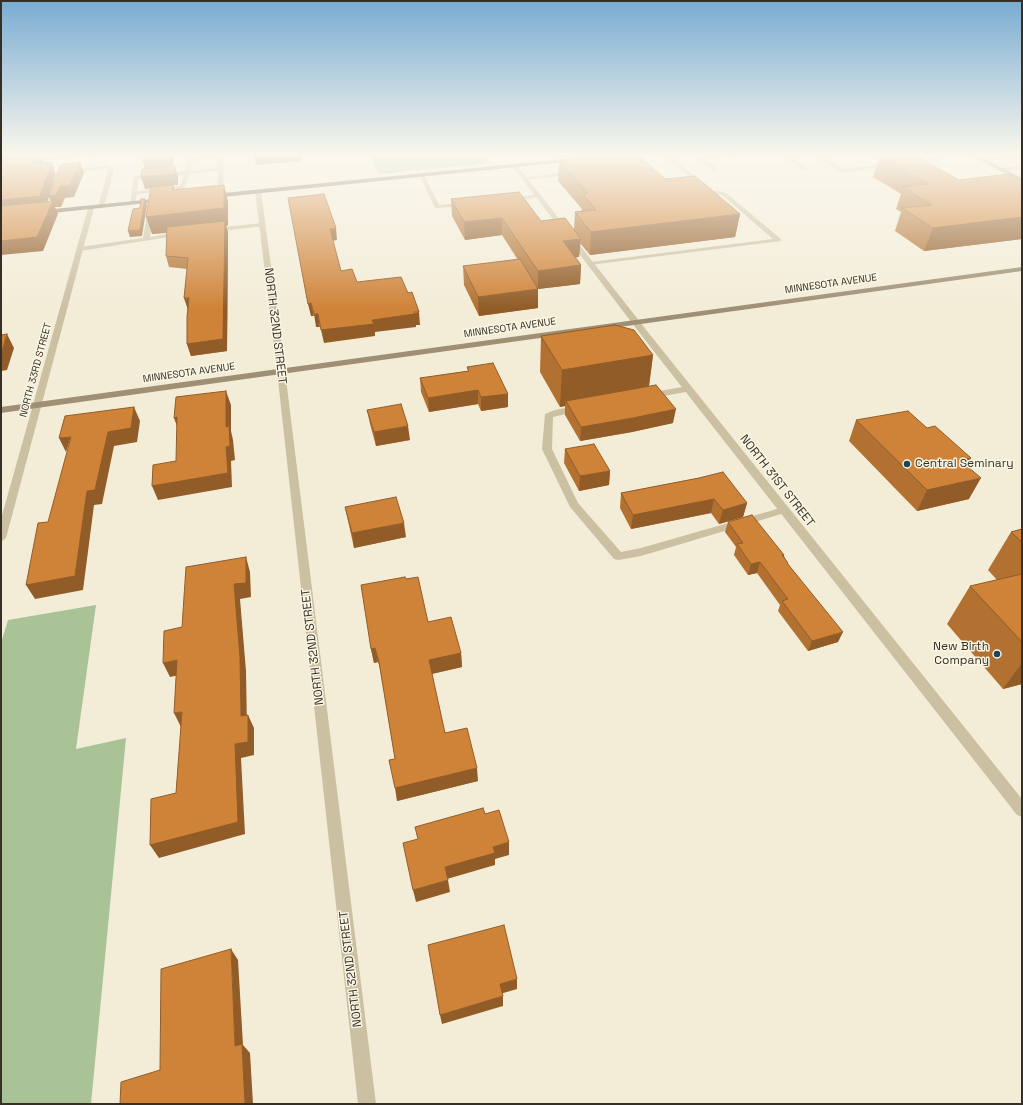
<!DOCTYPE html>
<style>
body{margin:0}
#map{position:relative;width:1023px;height:1105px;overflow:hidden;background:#f3edd8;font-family:"Space Grotesk",sans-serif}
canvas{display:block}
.frame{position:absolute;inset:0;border:2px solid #362f25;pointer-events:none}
</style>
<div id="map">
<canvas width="1023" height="1105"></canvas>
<div class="frame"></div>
</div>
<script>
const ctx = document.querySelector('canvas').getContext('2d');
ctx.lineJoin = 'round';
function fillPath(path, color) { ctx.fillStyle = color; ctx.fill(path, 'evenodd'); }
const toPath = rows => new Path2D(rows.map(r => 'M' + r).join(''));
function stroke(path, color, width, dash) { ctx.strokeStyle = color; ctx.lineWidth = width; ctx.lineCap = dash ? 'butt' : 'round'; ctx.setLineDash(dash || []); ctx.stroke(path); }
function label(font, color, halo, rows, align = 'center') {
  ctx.font = font + ' "Space Grotesk",sans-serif'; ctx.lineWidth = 3; ctx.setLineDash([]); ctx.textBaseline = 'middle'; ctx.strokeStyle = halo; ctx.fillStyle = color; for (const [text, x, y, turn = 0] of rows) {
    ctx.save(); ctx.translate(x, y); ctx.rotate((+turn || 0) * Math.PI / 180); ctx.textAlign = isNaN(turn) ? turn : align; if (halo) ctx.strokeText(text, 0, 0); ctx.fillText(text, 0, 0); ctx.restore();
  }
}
fillPath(toPath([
 [370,155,485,155,491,163,378,174],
 [96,605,76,749,126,738,91,1104,1,1104,1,643,8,620]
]), '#a9c397');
fillPath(toPath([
 [79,155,98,155,1,165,1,161,79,155],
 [220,155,222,158,193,160,191,171,221,167,223,170,190,174,184,189,137,194,135,204,130,203,134,176,185,171,188,158,220,155],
 [184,175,180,186,137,191,139,179,184,175],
 [662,155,668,155,713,190,726,193,781,239,781,241,589,265,587,264,591,262,773,239,722,195,709,192,662,155],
 [701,155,736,155,706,159,717,169,714,171,699,159,699,157,702,156,701,155],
 [782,155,788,155,809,169,804,170,782,155],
 [814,155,820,155,843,169,891,163,894,165,842,173,814,155],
 [928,155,940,160,912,165,909,163,931,159,927,157,928,155],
 [1009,155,1022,155,1022,157,983,161,980,159,1009,155],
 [108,165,114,170,104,207,101,209,98,207,108,170,107,169,69,173,66,171,108,165],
 [574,171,577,173,576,174,525,180,522,178,574,171],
 [419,174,424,175,439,205,466,202,469,204,466,206,435,208,419,174],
 [539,194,541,195,541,197,509,201,506,199,539,194],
 [151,208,154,210,150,237,180,232,182,233,182,235,80,251,77,249,80,247,143,238,148,210,151,208],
 [262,223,265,225,264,226,213,232,210,230,213,228,262,223],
 [688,386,691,387,691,391,648,399,644,396,648,393,688,386],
 [580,405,583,406,583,410,553,417,552,449,578,503,621,552,641,548,784,507,789,510,788,512,641,556,618,560,614,559,570,507,542,449,545,414,555,410,580,405]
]), '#ccc0a3');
fillPath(toPath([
 [217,155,223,155,224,195,221,197,218,195,217,155],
 [513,165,517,165,651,336,1022,799,1022,817,1017,815,645,340,513,167,513,165],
 [1022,165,1022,169,1001,171,998,169,1022,165],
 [258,189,261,191,285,371,376,1104,358,1104,277,371,255,191,258,189],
 [91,206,94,208,6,538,1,542,1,519,88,208,91,206]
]), '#ccc0a3');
fillPath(toPath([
 [970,155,977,155,1022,178,1022,182,970,155],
 [1022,267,1022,271,1,413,1,407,1022,267]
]), '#9f8f74');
fillPath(toPath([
 [574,158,576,161,213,198,210,196,213,194,574,158],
 [164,198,167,200,166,201,43,214,40,212,43,210,164,198]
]), '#796a55');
fillPath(toPath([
 [174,155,173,166,175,166,178,177,178,185,173,185,174,190,224,185,228,202,228,225,226,226,228,232,227,351,191,356,187,344,188,308,184,298,187,269,169,267,166,256,167,233,152,234,151,188,145,189,145,169,143,162],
 [630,156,665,179,740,214,735,237,590,255,580,243,579,257,575,257,581,265,580,284,538,289,538,308,479,316,464,285,463,266,518,260,502,235,465,240,452,216,451,199,541,221,574,230,575,212,581,211,582,209,558,181,559,160],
 [880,156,959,180,1022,181,1022,239,924,251,895,231,901,212,896,209,901,194,873,177],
 [541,336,653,355,649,387,673,423,632,432,580,441,565,415,565,406,560,407,540,372],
 [467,367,508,394,508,407,481,411,478,404,429,412,421,392,420,378,468,371],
 [367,410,410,440,376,446,370,424],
 [856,420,967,466,969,499,917,511,849,441],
 [565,449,610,471,609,485,579,491,564,463],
 [699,478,747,503,743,517,719,524,711,513,631,529,620,508,621,493],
 [345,507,406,537,354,548],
 [728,522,784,555,784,556,788,564,838,642,808,651,778,611,780,605,757,573,748,575,734,555,736,547,725,532],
 [1022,529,1022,684,1003,689,947,624,970,586,997,580,988,570,1011,532],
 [406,579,428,622,461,653,462,667,432,674,445,733,478,781,397,801,395,759,381,672,378,662,374,663,371,649]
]), '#b27131');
fillPath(toPath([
 [36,155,40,155,43,162,37,176,32,164],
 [170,155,174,155,173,171,147,173,143,162],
 [254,155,301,155,302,161,256,165],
 [52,162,56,174,49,196,60,186,80,162,84,173,74,197,65,198,61,207,55,207,58,214,43,251,1,255,1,241,52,204,49,197,45,208,1,214,1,200],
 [175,166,178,177,178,185,173,185,178,202,172,190,173,185,145,189,141,177],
 [224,185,228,202,228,225,226,226,228,232,227,351,191,356,187,344,225,226,152,234,146,217],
 [145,199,147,205,142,236,130,237,128,231],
 [740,214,735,237,590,255,591,232],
 [1022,217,1022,239,924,251,933,228],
 [502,218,502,235,465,240,464,222],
 [336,228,337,240,332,241,330,229],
 [581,239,579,257,562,259,563,241],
 [581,265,580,284,538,289,538,271],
 [538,289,538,308,479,316,478,297],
 [184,298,189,298,188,310],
 [311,303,314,316,311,316,308,304],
 [419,312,420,325,416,325,416,327,375,332,375,336,324,343,321,330,372,320],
 [314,314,318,314,320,327,316,327],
 [7,334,14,348,7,370,1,371,1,354],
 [653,355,648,392,566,401,565,406,560,407,562,370],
 [478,390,478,404,429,412,428,398],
 [226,391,231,405,231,431,233,440,235,460,231,461,232,487,158,500,152,486,226,447],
 [508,394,508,407,481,411,481,397],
 [134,407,140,421,137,442,114,446,102,504,94,505,83,590,35,599,26,585,87,491,108,432],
 [676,409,673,423,632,432,580,441,581,427],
 [177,417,179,432,174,418],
 [408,426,410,440,376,446,374,432],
 [71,437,66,452,59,438],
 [971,458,960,479,960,460],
 [610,471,609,485,579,491,580,476],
 [981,478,969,499,917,511,927,490],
 [714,499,711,513,631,529,633,515],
 [747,503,743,517,719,524,723,510],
 [404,523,406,537,354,548,352,533],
 [246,557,250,572,251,597,240,599,246,671,247,730,241,716,234,584],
 [760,562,757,573,748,575,751,564],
 [843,632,838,642,808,651,812,641],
 [375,648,378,662,374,663,371,649],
 [461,653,462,667,431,674,429,660],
 [177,660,184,674,170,677,163,663],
 [1022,663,1022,684,1003,689],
 [182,712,181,727,174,713],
 [248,715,254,728,254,755,241,758,245,834,159,858,150,845,235,744],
 [477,768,478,781,397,801,395,788],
 [509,842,509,855,495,859,495,865,447,879,445,867,493,847],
 [448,880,450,892,416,902,413,890],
 [231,949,238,960,243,1045,250,1053,253,1104,245,1104,235,1046],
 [517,979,517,989,500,994,500,984],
 [503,996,503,1006,442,1024,440,1015]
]), '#915c28');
const building = toPath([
 [3,155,36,155,32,164,52,162,40,196,1,200,1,160,3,155],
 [144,155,170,155,170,160,143,162,144,155],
 [615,155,628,155,630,156,639,156,665,179,695,176,740,214,591,232,575,212,596,210,583,194,588,193,559,160,615,155],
 [881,155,914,155,959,180,1009,174,1022,181,1022,217,933,228,902,208,932,205,903,187,928,184,880,156,881,155],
 [80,162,70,185,60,186,56,195,49,196,60,166,64,164,80,162],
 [175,166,175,174,141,177,142,169,175,166],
 [173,185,172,190,224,185,224,208,146,217,151,187,173,185],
 [519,192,541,221,565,218,581,239,563,241,581,265,538,271,502,218,464,222,451,199,519,192],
 [324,194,336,228,330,229,341,271,352,269,357,282,401,277,408,293,412,292,419,312,414,312,415,314,372,320,374,324,321,330,318,314,314,314,311,303,308,304,288,198,324,194],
 [141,199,145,199,140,230,128,231,133,209,140,208,141,199],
 [53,201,37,237,1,241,1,206,53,201],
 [225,221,223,339,187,344,187,317,189,298,184,298,188,258,166,256,167,227,225,221],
 [520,259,538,289,478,297,463,266,520,259],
 [615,325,634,330,653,355,562,370,541,336,615,325],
 [7,334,1,354,1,335,7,334],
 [493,363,508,394,481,397,478,390,428,398,420,378,469,371,467,367,493,363],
 [656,385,676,409,633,418,581,427,566,401,656,385],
 [226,391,226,427,229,426,230,446,226,447,228,473,152,486,153,465,176,461,177,417,174,418,176,397,226,391],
 [401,404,408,426,374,432,367,410,401,404],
 [134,407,131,428,108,432,95,490,87,491,75,576,26,585,38,523,48,522,71,437,59,438,65,416,134,407],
 [908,411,927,428,935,426,971,458,960,460,981,478,927,490,856,420,908,411],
 [594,444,610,471,580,476,565,449,594,444],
 [723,472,747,503,723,510,714,499,633,515,621,493,699,478,723,472],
 [396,497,404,523,352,533,345,507,396,497],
 [752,515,784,555,782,555,788,563,787,563,843,632,812,641,782,601,788,599,760,562,751,564,737,544,743,543,728,522,752,515],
 [1022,529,1022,542,1011,532,1022,529],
 [246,557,246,583,234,584,240,657,241,716,248,715,248,742,235,744,238,822,150,845,151,799,176,793,182,712,174,713,177,660,163,663,164,631,182,627,186,567,246,557],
 [1022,574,1022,642,970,586,1022,574],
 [405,577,406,579,418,577,428,622,451,617,461,653,429,660,445,733,467,728,477,768,395,788,389,760,395,759,379,662,375,648,371,649,361,585,405,577],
 [483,808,485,814,499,810,509,842,493,847,495,853,445,867,448,880,413,890,403,843,418,839,415,827,483,808],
 [504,925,517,979,500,984,503,996,440,1015,428,945,504,925],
 [231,949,235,1046,242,1044,245,1104,120,1104,121,1082,160,1070,161,969,231,949]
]);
fillPath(building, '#cf8339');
stroke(building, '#915c28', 1);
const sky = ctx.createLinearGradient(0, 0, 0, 309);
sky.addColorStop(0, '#79acd2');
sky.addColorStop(0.5, '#faf7ed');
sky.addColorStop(1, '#faf7ed00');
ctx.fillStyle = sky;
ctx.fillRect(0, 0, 1023, 309);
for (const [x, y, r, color] of [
 [907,464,4,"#18465b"],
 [997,654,4,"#18465b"]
]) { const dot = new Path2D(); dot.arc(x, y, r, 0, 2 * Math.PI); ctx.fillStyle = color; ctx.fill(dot); stroke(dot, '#faf6e4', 1.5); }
label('10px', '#362f25', '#faf6e4', [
 ["MINNESOTA AVENUE",831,284,-8],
 ["MINNESOTA AVENUE",510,328,-8],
 ["NORTH 33RD STREET",36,370,-75],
 ["MINNESOTA AVENUE",189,373,-8]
]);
label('12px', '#362f25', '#faf6e4', [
 ["NORTH 32ND STREET",275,326,83],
 ["NORTH 31ST STREET",777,481,52],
 ["NORTH 32ND STREET",313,647,-97],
 ["NORTH 32ND STREET",351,969,-97]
]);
label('12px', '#362f25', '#faf6e4', [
 ["Central Seminary",915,464],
 ["New Birth",989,647,"right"],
 ["Company",989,661,"right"]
], 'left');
</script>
